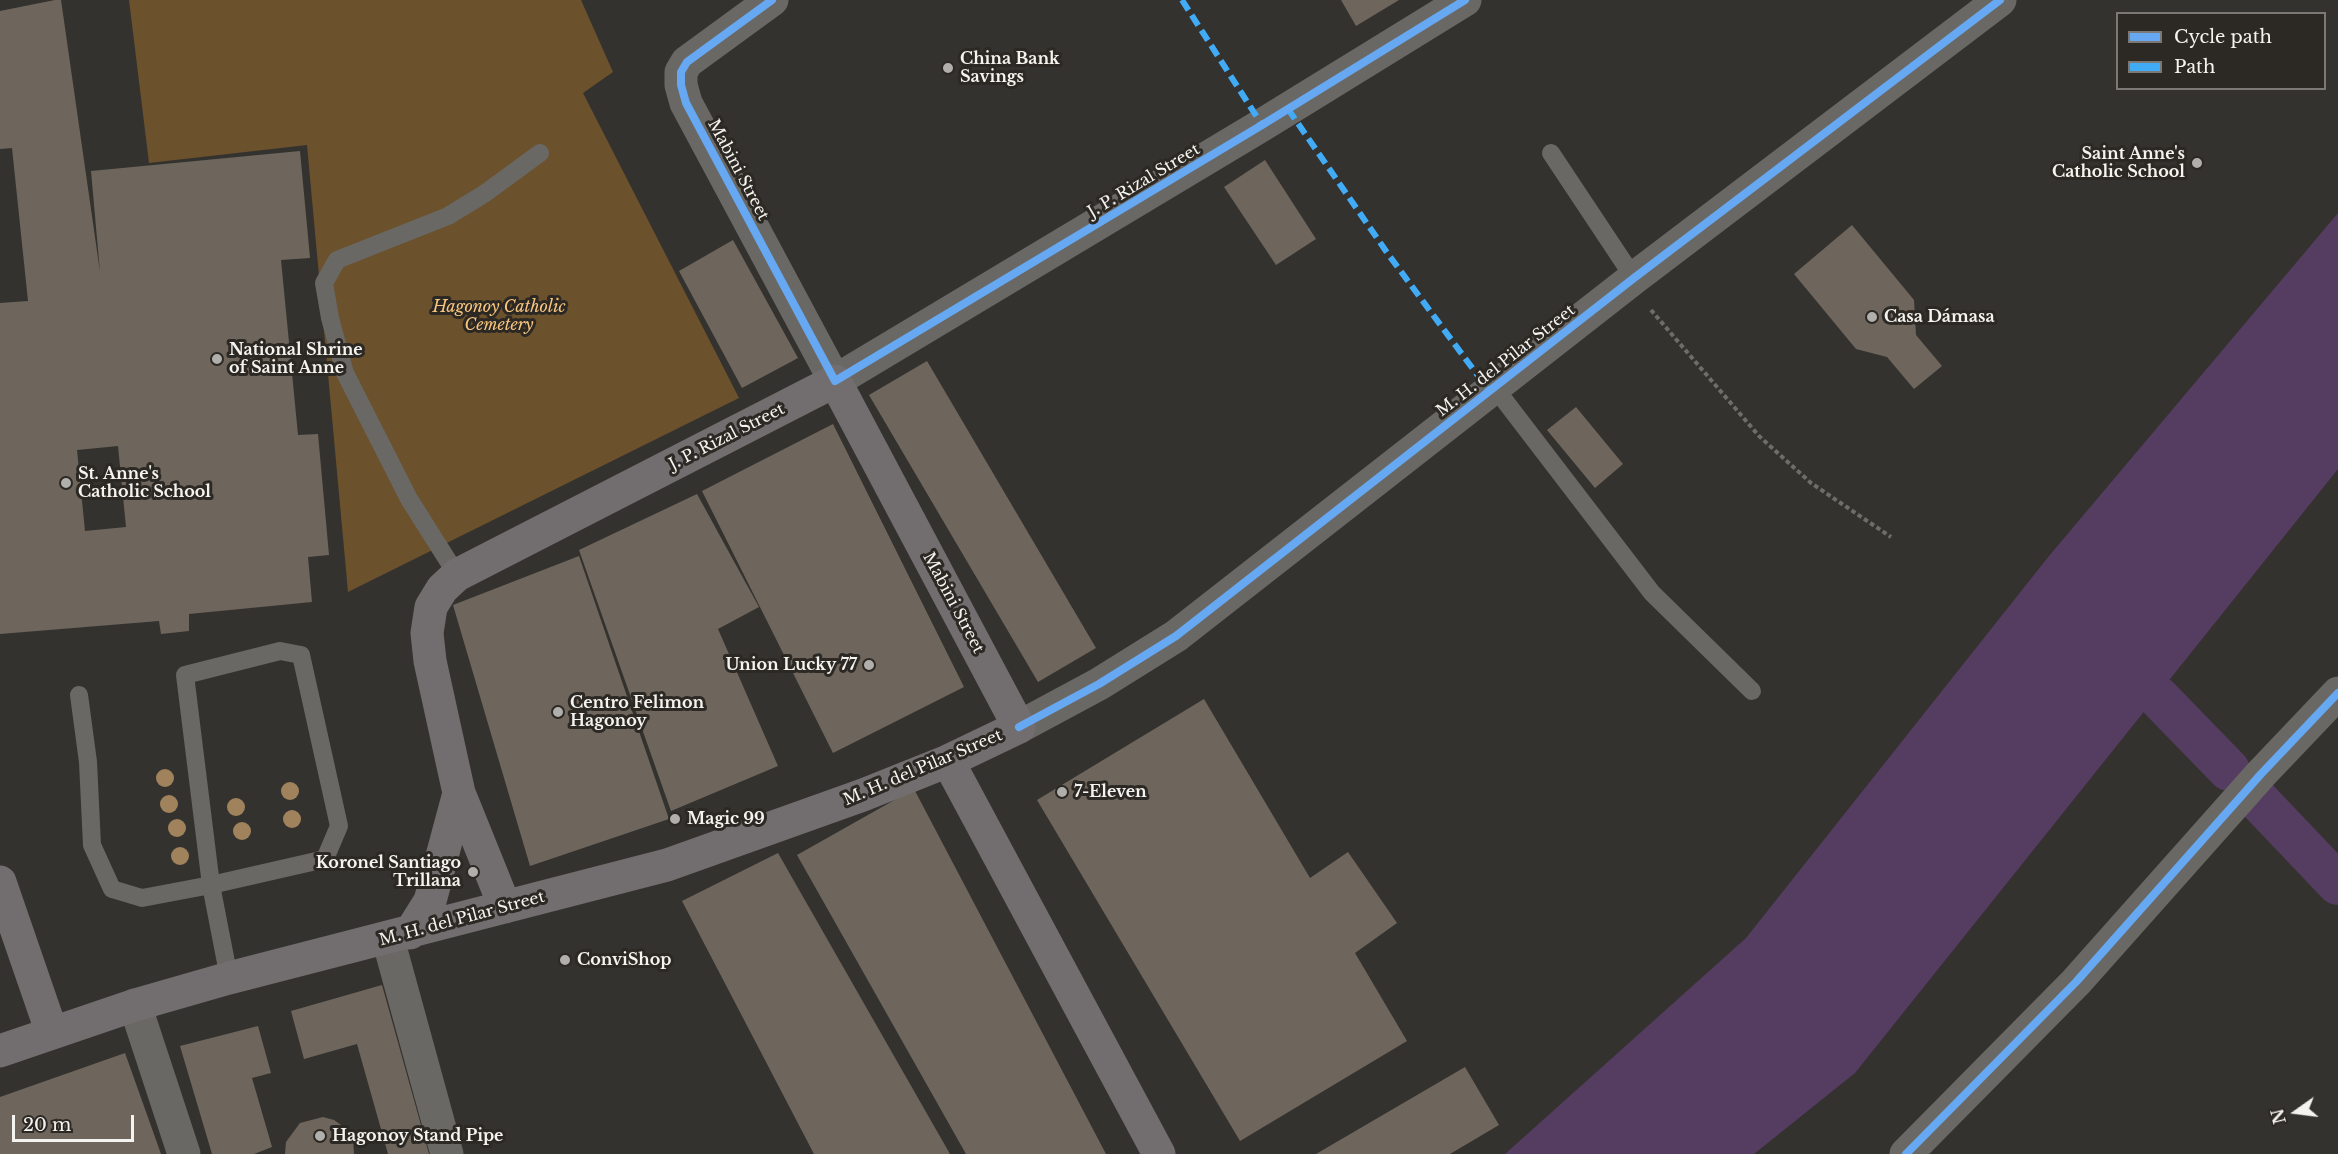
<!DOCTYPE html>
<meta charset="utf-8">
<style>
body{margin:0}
#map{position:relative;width:2338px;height:1154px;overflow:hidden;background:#34322f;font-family:"Libre Baskerville",serif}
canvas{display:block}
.legend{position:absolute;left:2116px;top:12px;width:210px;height:78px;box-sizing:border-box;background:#2c2823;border:2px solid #7c7975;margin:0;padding:8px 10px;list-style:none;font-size:18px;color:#f5f3ef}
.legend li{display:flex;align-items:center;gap:12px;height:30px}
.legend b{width:30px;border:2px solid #7c7975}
.north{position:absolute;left:2266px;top:1082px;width:60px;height:60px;-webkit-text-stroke:4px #2c2823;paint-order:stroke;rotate:256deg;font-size:16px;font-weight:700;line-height:24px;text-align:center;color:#f5f3ef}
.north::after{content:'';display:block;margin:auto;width:21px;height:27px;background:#f5f3ef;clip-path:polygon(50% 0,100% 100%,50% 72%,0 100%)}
.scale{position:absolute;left:12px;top:1115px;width:122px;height:27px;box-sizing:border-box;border:3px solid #f5f3ef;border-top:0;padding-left:8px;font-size:18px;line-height:21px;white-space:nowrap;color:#f5f3ef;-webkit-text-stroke:4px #2c2823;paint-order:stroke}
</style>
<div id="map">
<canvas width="2338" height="1154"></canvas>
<ul class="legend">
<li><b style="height:8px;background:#66a8f1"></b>Cycle path</li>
<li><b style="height:8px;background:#42abf6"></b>Path</li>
</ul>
<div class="north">N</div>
<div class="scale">20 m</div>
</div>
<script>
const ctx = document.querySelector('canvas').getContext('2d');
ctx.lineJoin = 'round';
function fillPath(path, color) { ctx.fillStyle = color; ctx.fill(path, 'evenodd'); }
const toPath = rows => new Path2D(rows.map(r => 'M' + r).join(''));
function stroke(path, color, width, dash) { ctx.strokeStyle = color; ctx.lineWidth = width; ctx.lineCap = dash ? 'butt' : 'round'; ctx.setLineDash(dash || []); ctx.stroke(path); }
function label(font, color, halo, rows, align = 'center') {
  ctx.font = font + ' "Libre Baskerville",serif'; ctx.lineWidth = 6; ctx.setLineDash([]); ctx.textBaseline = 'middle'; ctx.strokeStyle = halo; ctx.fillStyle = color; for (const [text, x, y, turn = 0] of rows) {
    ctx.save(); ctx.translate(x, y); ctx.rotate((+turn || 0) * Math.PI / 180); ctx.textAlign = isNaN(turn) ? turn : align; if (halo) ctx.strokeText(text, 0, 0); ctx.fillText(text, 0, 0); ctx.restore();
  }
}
fillPath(toPath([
 [129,0,581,0,613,72,583,93,739,398,348,592,307,145,149,163]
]), '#6b512c');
fillPath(toPath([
 [2338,213,2338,469,1855,1073,1754,1154,1505,1154,1746,938,2049,556]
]), '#553c61');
stroke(toPath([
 [2158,697,2229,770],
 [2259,801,2338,884]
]), '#553c61', 42);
fillPath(toPath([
 [55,0,61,0,100,272,91,171,300,151,310,258,281,260,298,435,318,434,329,555,308,557,312,602,189,614,189,631,161,634,159,621,0,634,0,303,28,301,12,148,0,149,0,11],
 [118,446,126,527,85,531,77,450],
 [1341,0,1399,0,1356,26],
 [1265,160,1316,239,1276,265,1224,187],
 [1852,225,1914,300,1916,335,1942,366,1914,389,1887,357,1856,349,1794,274],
 [733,240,798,358,742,388,679,271],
 [927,361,1096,648,1038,682,869,395],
 [1576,407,1623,464,1595,488,1547,430],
 [833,424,964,687,833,753,702,491],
 [697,494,759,607,718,629,778,766,671,811,579,550],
 [579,556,669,819,530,866,453,605],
 [1204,699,1310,878,1348,852,1397,923,1355,953,1407,1041,1240,1141,1037,800],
 [914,789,1106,1154,966,1154,797,855],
 [778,853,950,1154,814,1154,682,901],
 [382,985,429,1154,388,1154,357,1044,304,1059,291,1011],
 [258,1026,271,1073,252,1078,272,1147,254,1154,212,1154,180,1046],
 [125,1053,161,1154,0,1154,0,1097],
 [1465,1067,1499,1125,1450,1154,1316,1154],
 [323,1117,334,1120,344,1127,353,1140,354,1154,285,1154,286,1142,300,1123]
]), '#6e665c');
stroke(toPath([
 [1651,310,1759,436,1811,483,1891,537]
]), '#6e6d6a', 4, [4.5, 3]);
stroke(toPath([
 [1551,153,1634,278],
 [1495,388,1652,593,1752,691],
 [457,575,409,499,345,373,330,318,324,283,337,260,448,216,484,194,540,153],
 [280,651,301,655,339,826,325,859,211,885,185,675,280,651],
 [79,695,88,762,92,845,112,889,142,898,211,885,229,978]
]), '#6a6865', 18);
stroke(toPath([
 [772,0,687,62,681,72,681,85,686,103,835,381],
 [388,939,447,1154],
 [135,1005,184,1154]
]), '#6a6865', 33);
stroke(toPath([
 [835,381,1262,125,1465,0],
 [1019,727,1099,684,1176,636,1634,278,2000,0],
 [1906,1154,2076,982,2261,774,2338,693]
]), '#6a6865', 33);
stroke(toPath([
 [948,761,1159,1154],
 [0,882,52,1033],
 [410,933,430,901,459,793],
 [0,1051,135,1005,229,978,667,865,863,795,948,761,1019,727,835,381,457,575,442,589,431,607,427,633,430,661,459,793,505,907]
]), '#726e70', 33);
stroke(toPath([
 [1182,0,1262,125],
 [1288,109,1388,254,1490,392]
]), '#42abf6', 6, [12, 6]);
stroke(toPath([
 [772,0,687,62,681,72,681,85,686,103,835,381,1262,125,1465,0],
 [1019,727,1099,684,1176,636,1634,278,2000,0],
 [1906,1154,2076,982,2261,774,2338,693]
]), '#66a8f1', 8);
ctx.fillStyle = '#a0835c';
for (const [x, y] of [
 [165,778],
 [290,791],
 [169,804],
 [236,807],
 [292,819],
 [177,828],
 [242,831],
 [180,856]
]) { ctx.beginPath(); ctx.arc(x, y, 9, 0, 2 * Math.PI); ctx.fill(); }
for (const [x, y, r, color] of [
 [948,68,6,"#b1afac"],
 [2197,163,6,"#b1afac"],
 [1872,317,6,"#b1afac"],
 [217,359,6,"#b1afac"],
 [66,483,6,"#b1afac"],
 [869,665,6,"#b1afac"],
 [558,712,6,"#b1afac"],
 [1062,792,6,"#b1afac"],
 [675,819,6,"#b1afac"],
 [473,872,6,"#b1afac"],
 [565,960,6,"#b1afac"],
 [320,1136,6,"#b1afac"]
]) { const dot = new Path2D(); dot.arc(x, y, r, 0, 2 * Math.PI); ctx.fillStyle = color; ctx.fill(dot); stroke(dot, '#2c2823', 2); }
label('bold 16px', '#f5f3ef', '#2c2823', [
 ["China Bank",960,59],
 ["Savings",960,77],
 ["Saint Anne's",2185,154,"right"],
 ["Catholic School",2185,172,"right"],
 ["Casa Dámasa",1884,317],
 ["National Shrine",229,350],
 ["of Saint Anne",229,368],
 ["St. Anne's",78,474],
 ["Catholic School",78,492],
 ["Union Lucky 77",857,665,"right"],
 ["Centro Felimon",570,703],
 ["Hagonoy",570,721],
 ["7-Eleven",1074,792],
 ["Magic 99",687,819],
 ["Koronel Santiago",461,863,"right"],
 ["Trillana",461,881,"right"],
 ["ConviShop",577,960],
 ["Hagonoy Stand Pipe",332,1136]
], 'left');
label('16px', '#f5f3ef', '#2c2823', [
 ["Mabini Street",738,170,62],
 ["J. P. Rizal Street",1144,181,-31],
 ["M. H. del Pilar Street",1506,361,-38],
 ["J. P. Rizal Street",727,437,-27],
 ["Mabini Street",953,603,62],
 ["M. H. del Pilar Street",923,768,-23],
 ["M. H. del Pilar Street",462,919,-15]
]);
label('italic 16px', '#f9c680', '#2c2823', [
 ["Hagonoy Catholic",499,307],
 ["Cemetery",499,325]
]);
</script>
